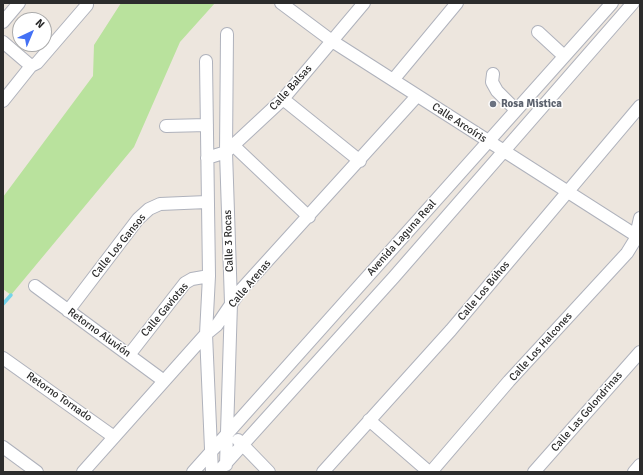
<!DOCTYPE html>
<meta charset="utf-8">
<style>
body{margin:0}
#map{position:relative;width:643px;height:475px;overflow:hidden;background:#ede6de;font-family:Signika,sans-serif}
canvas{display:block}
.frame{position:absolute;inset:0;border:4px solid #2c2c2c;pointer-events:none}
.north{position:absolute;left:12px;top:12px;width:40px;height:40px;box-sizing:border-box;background:#fff;border:1px solid #ababab;border-radius:50%;rotate:44deg;font-size:11px;font-weight:700;line-height:16px;text-align:center;color:#2c2c2c}
.north::after{content:'';display:block;margin:auto;width:14px;height:18px;background:#4471f5;clip-path:polygon(50% 0,100% 100%,50% 72%,0 100%)}
</style>
<div id="map">
<canvas width="643" height="475"></canvas>
<div class="frame"></div>
<div class="north">N</div>
</div>
<script>
const ctx = document.querySelector('canvas').getContext('2d');
ctx.lineJoin = 'round';
function fillPath(path, color) { ctx.fillStyle = color; ctx.fill(path, 'evenodd'); }
const toPath = rows => new Path2D(rows.map(r => 'M' + r).join(''));
function stroke(path, color, width, dash) { ctx.strokeStyle = color; ctx.lineWidth = width; ctx.lineCap = dash ? 'butt' : 'round'; ctx.setLineDash(dash || []); ctx.stroke(path); }
function label(font, color, halo, rows, align = 'center') {
  ctx.font = font + ' Signika,sans-serif'; ctx.lineWidth = 3; ctx.setLineDash([]); ctx.textBaseline = 'middle'; ctx.strokeStyle = halo; ctx.fillStyle = color; for (const [text, x, y, turn = 0] of rows) {
    ctx.save(); ctx.translate(x, y); ctx.rotate((+turn || 0) * Math.PI / 180); ctx.textAlign = isNaN(turn) ? turn : align; if (halo) ctx.strokeText(text, 0, 0); ctx.fillText(text, 0, 0); ctx.restore();
  }
}
fillPath(toPath([
 [121,3,215,3,180,42,134,147,11,295,3,289,3,197,93,76,94,45]
]), '#b9e29d');
stroke(toPath([
 [3,304,11,295]
]), '#75d4eb', 3.5);
const minor = toPath([
 [281,3,332,41,640,238],
 [3,22,19,3],
 [538,32,564,56],
 [3,42,31,66],
 [206,61,209,276,206,334,212,472],
 [493,74,492,82,497,91,516,110],
 [393,80,457,3],
 [283,99,360,161],
 [3,101,31,66,37,63,87,5],
 [166,126,207,125],
 [234,146,309,217],
 [207,158,226,152,283,99,364,3],
 [35,286,164,381],
 [68,311,138,219,149,209,160,204,207,202],
 [129,355,185,283,192,279,209,276],
 [3,358,114,437],
 [369,420,429,472],
 [238,440,269,472],
 [3,447,37,472],
 [226,465,231,303,226,152,227,34],
 [83,472,206,334,217,325,240,291,417,96],
 [193,472,612,3],
 [218,472,394,277,633,3],
 [323,472,451,330,640,106],
 [431,472,509,381,627,253,635,240,640,218],
 [534,472,640,352],
 [634,472,640,465]
]);
stroke(minor, '#afb2bc', 14);
stroke(minor, '#fff', 12);
for (const [x, y, r, color] of [
 [493,104,4,"#6b7280"]
]) { const dot = new Path2D(); dot.arc(x, y, r, 0, 2 * Math.PI); ctx.fillStyle = color; ctx.fill(dot); stroke(dot, '#fff', 1.5); }
label('11px', '#2c2c2c', '#fff', [
 ["Calle Balsas",291,88,-48],
 ["Calle Arcoíris",459,123,33],
 ["Avenida Laguna Real",402,238,-48],
 ["Calle 3 Rocas",229,241,-92],
 ["Calle Los Gansos",119,246,-51],
 ["Calle Arenas",250,284,-50],
 ["Calle Los Búhos",484,291,-50],
 ["Calle Gaviotas",165,310,-50],
 ["Retorno Aluvión",99,333,36],
 ["Calle Los Halcones",541,347,-48],
 ["Retorno Tornado",59,397,35],
 ["Calle Las Golondrinas",587,412,-49]
]);
label('bold 11px', '#5b616d', '#fff', [
 ["Rosa Mistica",501,104]
], 'left');
</script>
